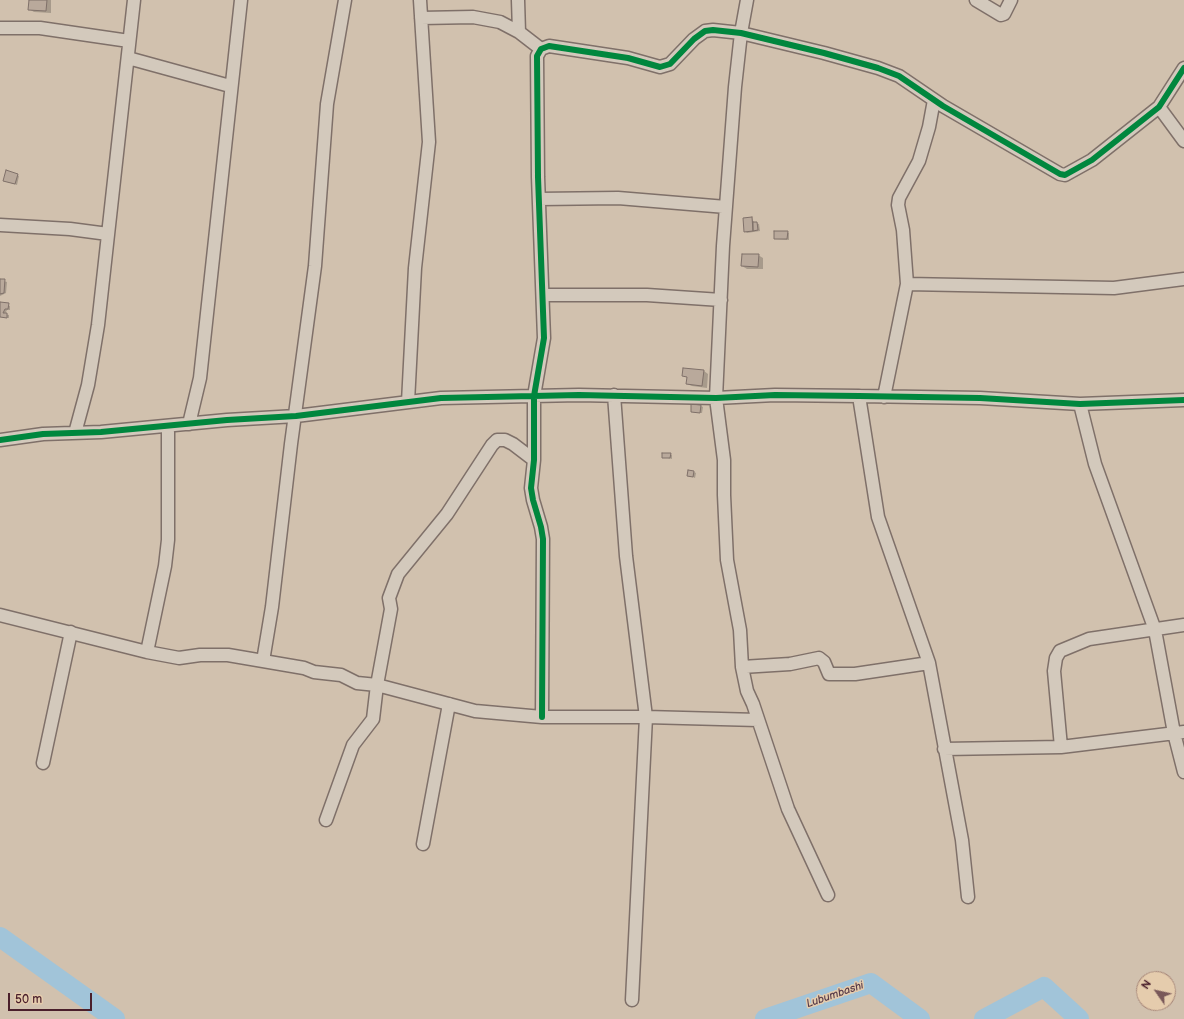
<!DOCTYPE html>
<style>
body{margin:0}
#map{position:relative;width:1184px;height:1019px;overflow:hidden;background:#d1c1ae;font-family:"Balsamiq Sans",sans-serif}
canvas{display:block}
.north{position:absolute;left:1136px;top:971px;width:40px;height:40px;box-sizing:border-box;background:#e5ccad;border:1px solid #a78779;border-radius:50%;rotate:304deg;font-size:11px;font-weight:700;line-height:16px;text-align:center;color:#4a1f2b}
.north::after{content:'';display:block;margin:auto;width:14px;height:18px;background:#795859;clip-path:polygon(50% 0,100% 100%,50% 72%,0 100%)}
.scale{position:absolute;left:8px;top:993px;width:84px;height:18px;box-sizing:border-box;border:2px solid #4a1f2b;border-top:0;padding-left:5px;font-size:12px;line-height:14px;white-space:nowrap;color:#4a1f2b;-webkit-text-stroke:3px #e5ccad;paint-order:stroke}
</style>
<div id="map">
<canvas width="1184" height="1019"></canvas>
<div class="north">N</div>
<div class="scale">50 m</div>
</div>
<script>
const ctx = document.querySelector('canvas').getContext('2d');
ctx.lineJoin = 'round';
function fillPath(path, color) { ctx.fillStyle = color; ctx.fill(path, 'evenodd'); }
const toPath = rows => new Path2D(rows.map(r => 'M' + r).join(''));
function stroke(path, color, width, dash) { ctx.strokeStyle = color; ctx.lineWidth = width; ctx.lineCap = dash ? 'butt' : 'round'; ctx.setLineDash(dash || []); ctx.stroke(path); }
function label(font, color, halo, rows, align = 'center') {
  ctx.font = font + ' "Balsamiq Sans",sans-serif'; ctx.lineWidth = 3; ctx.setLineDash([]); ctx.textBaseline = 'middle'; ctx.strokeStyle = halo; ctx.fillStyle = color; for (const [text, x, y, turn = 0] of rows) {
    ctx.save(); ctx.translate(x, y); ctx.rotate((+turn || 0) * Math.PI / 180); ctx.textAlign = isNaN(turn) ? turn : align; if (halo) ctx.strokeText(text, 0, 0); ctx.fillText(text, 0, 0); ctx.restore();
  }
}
fillPath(toPath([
 [30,0,51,0,51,13,34,12,29,9],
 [17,175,19,176,17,185,4,181],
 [752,218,754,223,759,224,760,231,747,233,745,231],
 [787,232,789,233,789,240,775,239],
 [758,255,763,258,763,269,747,269,742,266],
 [0,280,7,282,6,293,0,296],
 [0,303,10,306,10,310,7,310,5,314,9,315,9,318,0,317],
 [704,371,708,374,707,388,692,386,687,384,688,378,683,375],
 [701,406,703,407,702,413,692,412],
 [670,454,672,455,672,459,663,457],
 [694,472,696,473,695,478,688,475]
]), '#0003');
stroke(toPath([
 [0,937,115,1019],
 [765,1019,871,983,920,1019],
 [984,1019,1044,987,1079,1019]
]), '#a1c4d9', 20);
const building = toPath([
 [29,0,47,0,46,11,28,10,29,0],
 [6,170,18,174,15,184,3,181,6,170],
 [752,217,753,231,744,232,743,218,752,217],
 [753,222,757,222,758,230,753,231,753,222],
 [774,231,788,231,787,239,774,239,774,231],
 [742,254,759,254,758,267,741,266,742,254],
 [0,279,5,279,4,293,0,294,0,279],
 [0,302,9,303,8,309,5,309,3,313,7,313,7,318,0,317,0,302],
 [683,368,704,370,702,386,686,384,687,377,682,376,683,368],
 [691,404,701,405,700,413,691,412,691,404],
 [662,453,671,453,670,458,662,458,662,453],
 [688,470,694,471,693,477,687,476,688,470]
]);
fillPath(building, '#b9a99b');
stroke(building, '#7f7069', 1);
const minor = toPath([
 [518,0,519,32],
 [747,0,741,33,735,87,723,246,716,398,724,460,724,495,727,560,740,630,742,667,747,691,753,704,788,809,828,895],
 [976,0,1001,15,1004,14,1011,0],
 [421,18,473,17,500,22,519,32,541,49],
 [0,28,40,28,129,41],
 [128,58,230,86],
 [1159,107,1184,141],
 [539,199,618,198,726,207],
 [0,225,70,229,108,234],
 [907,284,903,230,898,205,899,198,919,161,929,127,934,100],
 [543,295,647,295,721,300],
 [614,395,626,556,646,717,632,1000],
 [859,396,878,517,929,663,962,840,968,897],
 [884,397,907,284,1114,288,1184,279],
 [408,402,415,268,429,142,420,0],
 [1080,404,1095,464,1155,630,1174,733,1184,772],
 [189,424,200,378,241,0],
 [75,433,88,385,98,325,134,0],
 [0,440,43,434,101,432,227,420,296,416,441,398,579,395,716,398,775,395,859,396,980,398,1080,404,1184,400],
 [0,615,147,652,179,658,200,655,228,655,304,668,314,672,341,675,357,683,377,685,475,711,542,717,646,717,758,720],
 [147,652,165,566,168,540,168,427],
 [263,661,272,607,291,444,315,266,327,104,345,0],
 [742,667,790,664,819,658,824,662,829,674,855,674,929,663],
 [542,717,543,539,541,527,533,500,531,488,534,460,534,396,544,338,538,177,537,56,541,49,549,46,628,58,660,67,670,64,694,39,705,31,713,30,741,33,824,53,878,68,899,76,943,106,1060,174,1065,175,1092,160,1159,107,1184,68],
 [1061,747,1054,671,1056,658,1060,651,1089,639,1184,625],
 [944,749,1061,747,1184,732],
 [43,763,71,632],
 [326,820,353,745,373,719,377,685,391,609,389,598,398,574,447,514,492,445,497,440,505,440,513,444,534,460],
 [423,844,449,704]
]);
stroke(minor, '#7f7069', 15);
stroke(minor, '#d3c9bc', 12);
stroke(toPath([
 [0,440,43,434,101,432,227,420,296,416,441,398,579,395,716,398,775,395,859,396,980,398,1080,404,1184,400],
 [542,717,543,539,541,527,533,500,531,488,534,460,534,396,544,338,538,177,537,56,541,49,549,46,628,58,660,67,670,64,694,39,705,31,713,30,741,33,824,53,878,68,899,76,943,106,1060,174,1065,175,1092,160,1159,107,1184,68]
]), '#00873e', 6);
label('italic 11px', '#543848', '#e5ccad', [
 ["Lubumbashi",835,995,-19]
]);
</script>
